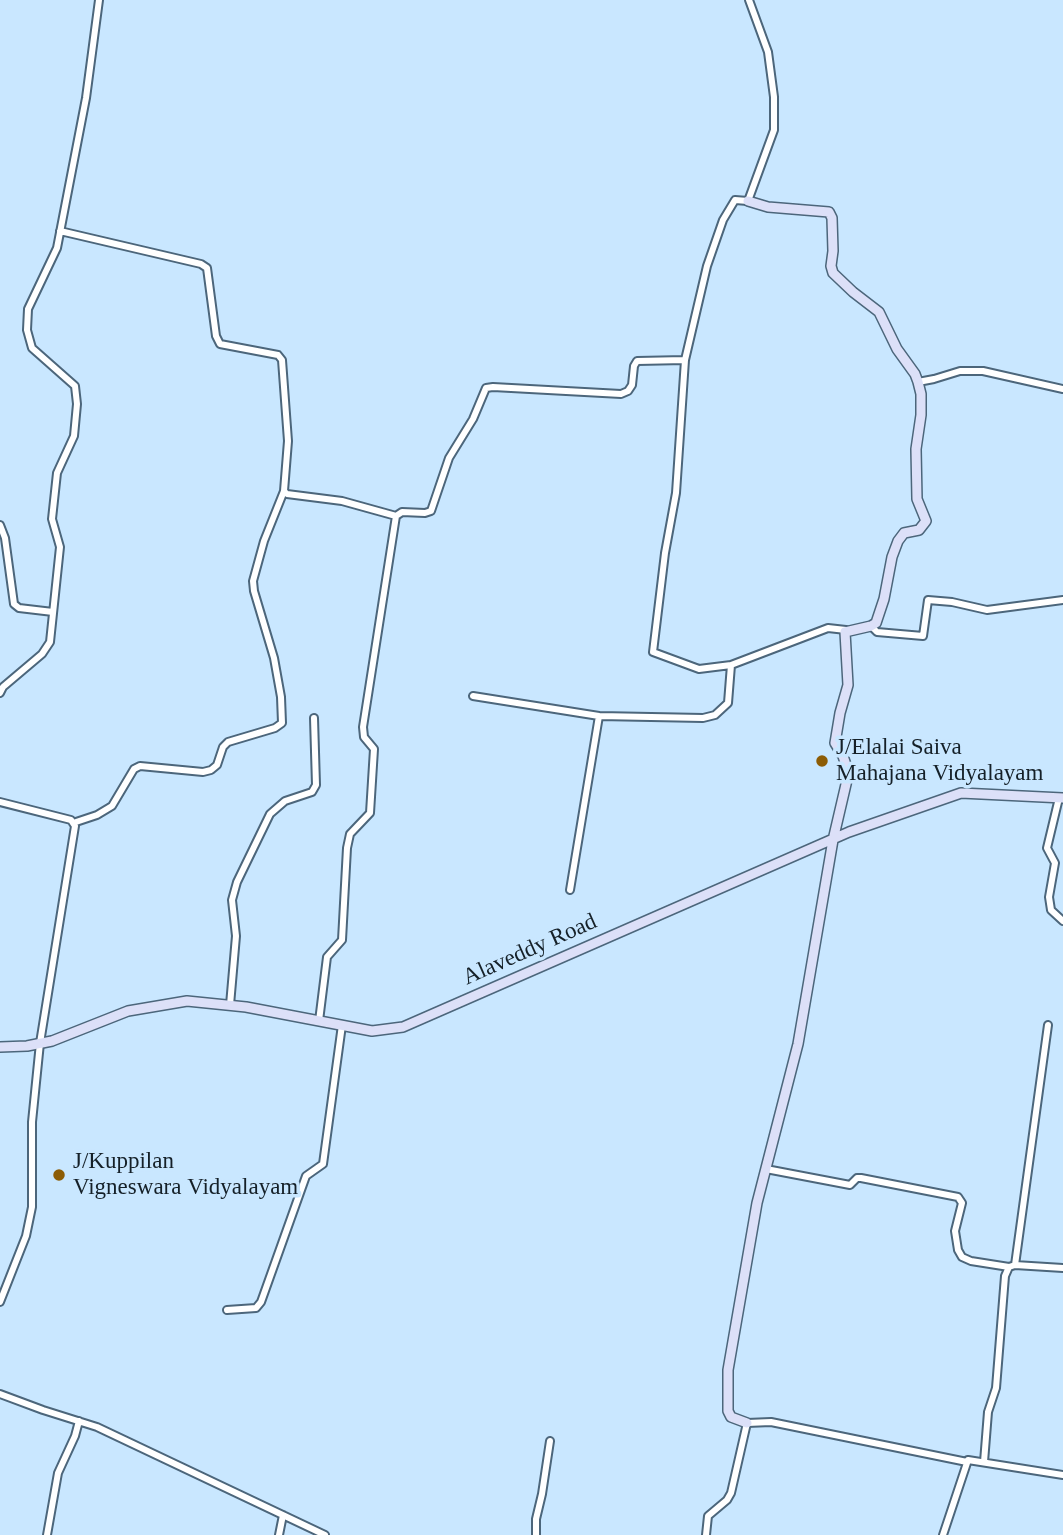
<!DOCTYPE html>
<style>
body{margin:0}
canvas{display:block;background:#c9e7ff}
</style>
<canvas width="1063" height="1535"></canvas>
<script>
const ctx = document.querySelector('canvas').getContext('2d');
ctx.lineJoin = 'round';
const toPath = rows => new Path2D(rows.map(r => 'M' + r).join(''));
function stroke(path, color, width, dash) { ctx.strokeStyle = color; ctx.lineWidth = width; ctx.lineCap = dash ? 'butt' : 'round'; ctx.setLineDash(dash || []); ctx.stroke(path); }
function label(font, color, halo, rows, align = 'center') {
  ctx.font = font + ' "Times New Roman",serif'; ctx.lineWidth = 7; ctx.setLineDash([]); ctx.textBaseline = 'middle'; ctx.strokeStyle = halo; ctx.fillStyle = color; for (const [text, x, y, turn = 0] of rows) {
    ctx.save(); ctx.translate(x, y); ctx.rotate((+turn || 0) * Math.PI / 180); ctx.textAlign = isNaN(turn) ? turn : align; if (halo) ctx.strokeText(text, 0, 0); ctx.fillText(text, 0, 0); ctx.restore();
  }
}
const street = toPath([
 [749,0,768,52,774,97,774,130,748,201,735,200,723,220,707,266,685,360,676,493,665,553,653,652,699,669,731,665,828,628,846,630],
 [60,231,201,264,207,268,216,336,220,344,278,355,282,360,288,441,284,491,287,494,342,501,396,516],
 [918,382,934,379,960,371,983,371,1063,389],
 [0,525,5,538,14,604,19,608,53,612],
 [871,626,877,632,923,636,928,600,952,602,987,610,1063,600],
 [0,693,3,687,42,654,50,642,60,547,52,519,57,473,74,436,77,404,75,386,32,348,27,330,28,309,57,248,86,98,99,0],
 [473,696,599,716,703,718,715,715,728,703,731,665],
 [1059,798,1047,848,1055,863,1049,897,1051,910,1063,921],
 [0,802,71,820,75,826,40,1043,32,1122,32,1207,26,1236,0,1302],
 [73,823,97,815,112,806,134,769,140,766,203,772,211,770,217,765,223,747,228,742,275,728,282,723,281,697,274,658,254,591,253,581,264,541,284,491],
 [570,890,599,716],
 [230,1005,236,936,232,900,237,882,270,814,285,801,312,792,316,785,314,718],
 [319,1021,327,957,342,940,347,848,350,834,370,813,374,749,364,737,363,727,396,516,402,512,425,513,431,511,449,458,473,419,486,388,493,387,621,394,628,391,632,385,634,366,637,361,685,360],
 [766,1169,850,1185,857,1178,861,1178,958,1197,962,1203,955,1231,958,1250,962,1257,971,1261,1009,1267],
 [1015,1265,1048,1025],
 [227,1310,256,1308,261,1302,306,1176,323,1164,342,1025],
 [0,1394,43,1410,97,1427,325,1535],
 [984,1462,988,1412,996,1388,1005,1276,1009,1267,1015,1265,1063,1268],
 [47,1535,58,1473,75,1436,79,1421],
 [279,1535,283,1515],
 [536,1535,536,1519,542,1494,550,1441],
 [706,1535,708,1516,727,1500,731,1493,747,1423,771,1422,967,1462],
 [943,1535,968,1460,1063,1475]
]);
const secondary = toPath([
 [0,1047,27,1046,52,1041,128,1011,187,1001,246,1007,372,1031,403,1027,849,832,961,793,1063,798],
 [747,1423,731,1417,728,1411,728,1370,757,1203,798,1044,833,840,847,780,847,768,843,756,835,743,840,713,848,685,845,632,871,626,876,623,884,599,892,557,898,541,904,533,919,530,926,521,917,499,916,449,921,415,921,394,918,382,915,374,897,349,879,312,853,292,833,273,831,266,833,251,832,218,829,212,768,207,748,201]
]);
stroke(street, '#4c667b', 10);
stroke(secondary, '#4c667b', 12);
stroke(street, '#fff', 6);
stroke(secondary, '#dce0f8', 9);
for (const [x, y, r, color] of [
 [822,761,7,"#8c5c05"],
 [59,1175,7,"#8c5c05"]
]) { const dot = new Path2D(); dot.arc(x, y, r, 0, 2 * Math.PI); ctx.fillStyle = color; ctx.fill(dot); stroke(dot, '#c9e7ff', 2.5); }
label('23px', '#152028', '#c9e7ff', [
 ["J/Elalai Saiva",836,748],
 ["Mahajana Vidyalayam",836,774],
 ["J/Kuppilan",73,1162],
 ["Vigneswara Vidyalayam",73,1188]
], 'left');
label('23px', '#152028', '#c9e7ff', [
 ["Alaveddy Road",530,950,-24]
]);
</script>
